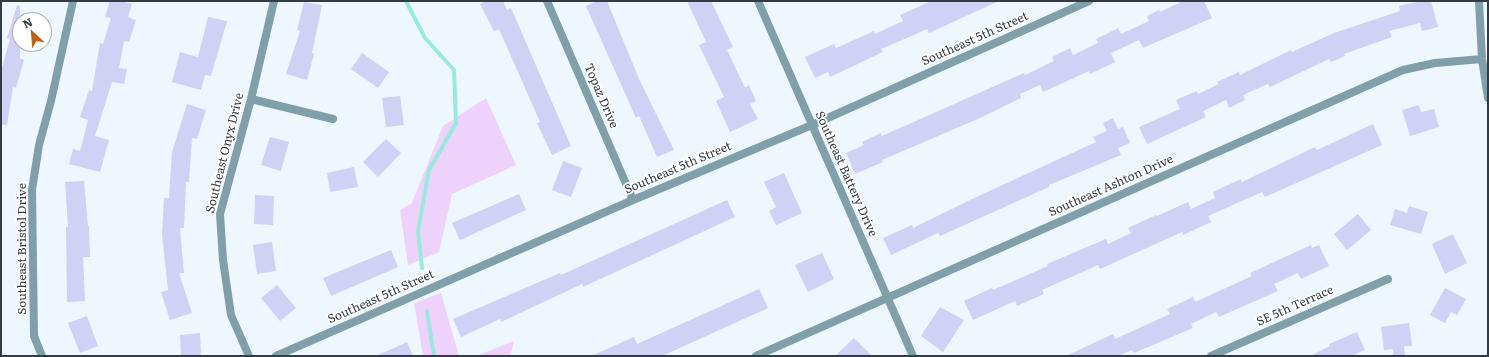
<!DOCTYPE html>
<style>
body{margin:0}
#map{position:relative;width:1489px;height:357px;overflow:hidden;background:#eef6fe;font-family:Literata,serif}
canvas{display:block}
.frame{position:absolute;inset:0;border:2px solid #343c43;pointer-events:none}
.north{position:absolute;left:12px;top:12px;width:40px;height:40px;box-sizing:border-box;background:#fff;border:1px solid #aeb1b4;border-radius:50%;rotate:334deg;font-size:11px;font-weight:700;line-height:16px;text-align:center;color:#343c43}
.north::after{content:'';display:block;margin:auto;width:14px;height:18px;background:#be5f16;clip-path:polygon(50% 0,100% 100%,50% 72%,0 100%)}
</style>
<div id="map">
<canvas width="1489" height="357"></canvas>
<div class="frame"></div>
<div class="north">N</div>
</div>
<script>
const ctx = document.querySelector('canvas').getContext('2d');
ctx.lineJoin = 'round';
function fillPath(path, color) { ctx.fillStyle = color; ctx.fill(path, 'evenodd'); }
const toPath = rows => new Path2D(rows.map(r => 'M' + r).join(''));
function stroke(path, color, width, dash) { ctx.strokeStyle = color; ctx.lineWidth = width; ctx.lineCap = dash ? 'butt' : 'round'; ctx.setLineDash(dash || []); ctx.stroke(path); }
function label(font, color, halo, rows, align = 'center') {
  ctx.font = font + ' Literata,serif'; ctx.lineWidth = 3.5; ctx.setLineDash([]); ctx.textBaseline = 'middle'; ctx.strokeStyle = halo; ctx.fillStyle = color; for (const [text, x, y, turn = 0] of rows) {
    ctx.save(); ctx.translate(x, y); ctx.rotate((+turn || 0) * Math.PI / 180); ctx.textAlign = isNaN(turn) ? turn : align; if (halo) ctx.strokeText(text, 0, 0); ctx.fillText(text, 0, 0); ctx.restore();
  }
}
fillPath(toPath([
 [486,98,516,165,452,194,439,252,408,265,400,210,412,203,443,126],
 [441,293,459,356,423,356,414,303],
 [514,341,510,356,476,356]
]), '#eed2fb');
stroke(toPath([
 [406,1,425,38,454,70,456,123,429,170,418,231,422,268],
 [427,311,434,356]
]), '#98eadf', 4);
fillPath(toPath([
 [110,1,121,1,132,4,128,17,136,20,129,42,124,41,119,68,127,69,124,84,112,82,95,136,109,140,100,172,69,164,73,149,80,151,88,120,80,117,89,90,92,91,100,43,103,44,111,18,105,17],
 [486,1,503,1,507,10,511,8,571,146,552,155,537,123,540,122,499,29,494,31,480,4],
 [597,1,607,1,639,79,674,150,657,157,639,116,636,118,586,6],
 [687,1,711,1,733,47,727,50,745,88,749,85,756,101,750,104,758,119,730,132,716,101,724,97,699,45,706,42],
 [931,1,999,1,929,33,927,29,914,35,881,49,883,52,830,77,828,72,815,78,805,57,834,44,836,48,874,31,875,34,903,21,900,15],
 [1183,1,1204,1,1212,18,1143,48,1139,40,1111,53,1115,62,1090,74,1089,71,1043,92,1040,85,1020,94,1021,98,980,118,882,160,883,162,855,174,846,153,864,145,862,142,881,133,882,136,1024,73,1025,75,1054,61,1052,57,1070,48,1073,55,1098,43,1096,39,1118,28,1121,34,1149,21,1147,16,1159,10,1160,12],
 [1420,1,1431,1,1438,27,1422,31,1420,23,1389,31,1392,37,1344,54,1345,56,1331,62,1329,59,1270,87,1268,84,1243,95,1245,100,1229,108,1226,100,1203,111,1206,117,1147,144,1139,127,1180,109,1176,100,1197,91,1198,94,1219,84,1217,82,1239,72,1240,75,1291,50,1292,52,1334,33,1400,11,1399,6],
 [304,2,322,5,312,53,314,54,307,80,286,74,300,31,297,30],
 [17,5,20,6,20,58,24,60,16,88,13,87,7,125,1,125,1,71,10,39,7,38],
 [208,17,227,21,211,76,205,75,201,90,172,82,180,52,198,57],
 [362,53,389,72,378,88,351,69],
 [400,96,404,125,386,127,382,98],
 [187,104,206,110,197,139,192,138,189,182,186,182,184,228,180,228,184,273,179,273,192,313,170,320,161,292,168,290,162,234,164,198,169,198,172,152],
 [1419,105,1421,112,1434,109,1439,127,1410,136,1402,110],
 [1113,118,1118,129,1123,127,1130,143,1118,148,1121,155,1049,185,1049,187,940,236,938,233,891,255,883,238,912,225,913,228,972,199,1096,142,1093,137,1107,131,1103,123],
 [1373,124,1382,145,1265,197,1262,192,1208,216,1211,222,1183,235,1182,232,1100,269,1098,265,1042,290,1044,294,1017,306,1015,301,973,320,964,301,992,288,993,290,1048,266,1047,264,1106,239,1108,244,1131,233,1128,228,1156,215,1157,216,1188,202,1191,209,1215,198,1213,192,1241,179,1242,182,1315,147,1317,150],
 [270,137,289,142,281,171,261,165],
 [386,139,401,153,378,177,363,162],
 [563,161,582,168,571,197,552,190],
 [354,167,358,187,330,192,327,173],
 [784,173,802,213,776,225,769,211,776,207,764,182],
 [84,181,88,226,89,226,90,257,83,257,85,301,67,302,66,227,68,227,65,182],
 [519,194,526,210,460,240,452,223],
 [255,195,274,196,273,225,254,224],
 [727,200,735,217,583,287,582,284,501,322,500,319,461,337,453,319,560,273,561,275],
 [1409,206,1428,212,1421,234,1390,225,1395,209,1407,213],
 [1358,214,1371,230,1347,250,1334,234],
 [1453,234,1467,263,1445,274,1432,244],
 [272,242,276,271,257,274,253,245],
 [1311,245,1312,248,1319,245,1329,266,1301,279,1298,273,1274,284,1278,291,1262,298,1219,317,1216,312,1191,324,1193,328,1134,353,1132,350,1118,356,1066,356,1113,334,1115,339,1170,314,1167,309,1193,297,1195,302,1252,276,1250,273],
 [391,250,398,267,331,296,323,278],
 [822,253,834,279,808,292,795,265],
 [277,285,296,308,280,321,261,298],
 [1445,288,1466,299,1457,315,1451,312,1445,323,1430,315],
 [759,289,768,308,662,356,591,356,634,337,637,344],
 [940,307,964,320,943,352,921,336],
 [87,316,98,346,80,353,68,323],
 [1409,323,1412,346,1404,346,1405,356,1393,356,1393,349,1384,350,1381,327],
 [1357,332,1365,350,1351,356,1310,356,1330,346,1329,344],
 [200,333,201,356,181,356,180,335],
 [854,338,872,356,835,356],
 [407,342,413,356,376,356]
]), '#cfd2f5');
stroke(toPath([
 [547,1,633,200],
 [758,1,913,356],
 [1479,1,1482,59,1488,98],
 [251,99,333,119],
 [42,356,34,336,32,190,39,145,51,101,73,1],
 [249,356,231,315,223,260,220,214,251,99,274,1],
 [276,356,633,200,812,125,1089,1],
 [756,356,1403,70,1435,63,1482,59],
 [1211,356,1388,279]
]), '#809fa8', 8);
label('12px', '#343c43', '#fff', [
 ["Southeast 5th Street",975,39,-24],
 ["Topaz Drive",601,96,67],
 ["Southeast Onyx Drive",225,153,-76],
 ["Southeast 5th Street",678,168,-23],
 ["Southeast Battery Drive",846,174,66],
 ["Southeast Ashton Drive",1111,186,-24],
 ["Southeast Bristol Drive",22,249,-90],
 ["Southeast 5th Street",381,297,-24],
 ["SE 5th Terrace",1295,306,-24]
]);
</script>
